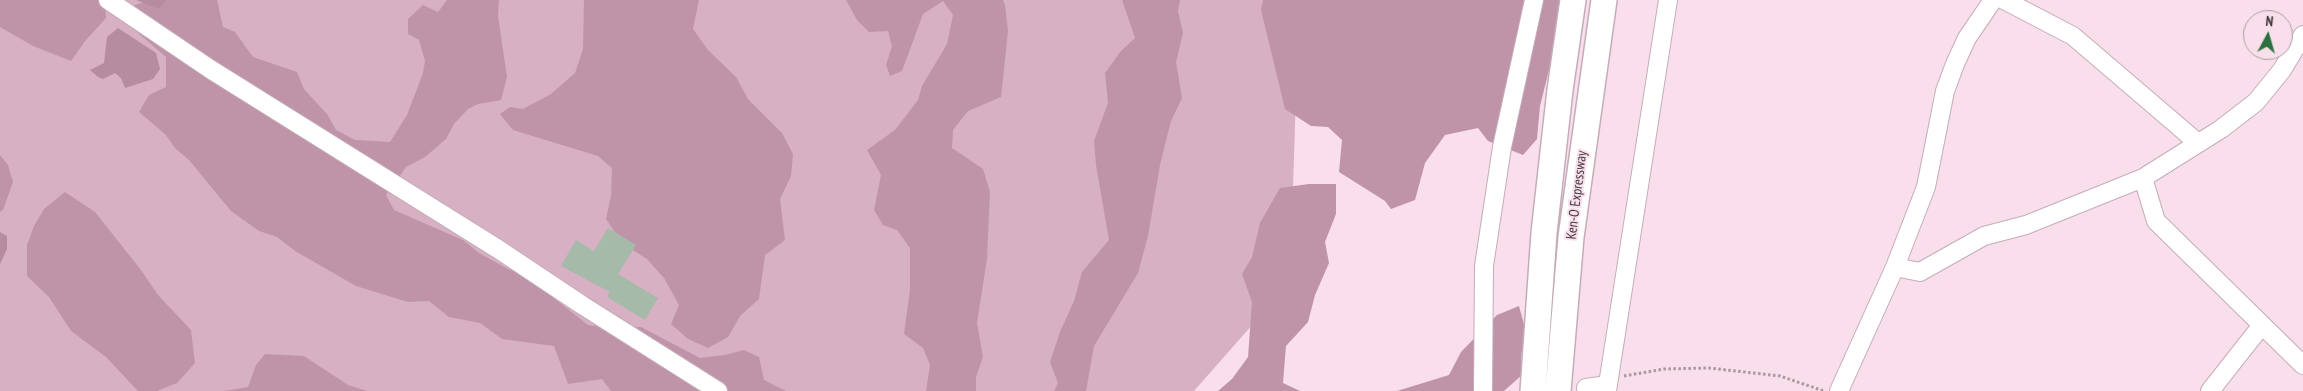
<!DOCTYPE html>
<style>
body{margin:0}
#map{position:relative;width:2303px;height:391px;overflow:hidden;background:#f9dfeb;font-family:"PT Sans Narrow",sans-serif}
canvas{display:block}
.north{position:absolute;left:2243px;top:10px;width:50px;height:50px;box-sizing:border-box;background:#f9dfeb;border:1px solid #af9ba5;border-radius:50%;rotate:6deg;font-size:14px;font-weight:700;line-height:20px;text-align:center;color:#40363b}
.north::after{content:'';display:block;margin:auto;width:18px;height:22px;background:#2b713d;clip-path:polygon(50% 0,100% 100%,50% 72%,0 100%)}
</style>
<div id="map">
<canvas width="2303" height="391"></canvas>
<div class="north">N</div>
</div>
<script>
const ctx = document.querySelector('canvas').getContext('2d');
ctx.lineJoin = 'round';
function fillPath(path, color) { ctx.fillStyle = color; ctx.fill(path, 'evenodd'); }
const toPath = rows => new Path2D(rows.map(r => 'M' + r).join(''));
function stroke(path, color, width, dash) { ctx.strokeStyle = color; ctx.lineWidth = width; ctx.lineCap = dash ? 'butt' : 'round'; ctx.setLineDash(dash || []); ctx.stroke(path); }
function label(font, color, halo, rows, align = 'center') {
  ctx.font = font + ' "PT Sans Narrow",sans-serif'; ctx.lineWidth = 4; ctx.setLineDash([]); ctx.textBaseline = 'middle'; ctx.strokeStyle = halo; ctx.fillStyle = color; for (const [text, x, y, turn = 0] of rows) {
    ctx.save(); ctx.translate(x, y); ctx.rotate((+turn || 0) * Math.PI / 180); ctx.textAlign = isNaN(turn) ? turn : align; if (halo) ctx.strokeText(text, 0, 0); ctx.fillText(text, 0, 0); ctx.restore();
  }
}
fillPath(toPath([
 [0,0,1299,0,1290,282,1194,391,0,391]
]), '#d7b0c3');
fillPath(toPath([
 [0,0,105,0,106,18,86,40,71,61,33,46,0,27],
 [150,0,217,0,223,27,235,32,253,57,297,72,304,89,327,114,336,130,355,140,390,142,407,115,423,73,425,61,419,40,408,34,408,19,423,5,438,12,447,0,499,0,498,16,507,77,501,100,478,104,468,109,454,124,446,139,425,157,406,167,386,195,394,210,463,240,479,253,508,269,526,276,588,325,613,328,641,327,700,358,725,355,744,350,759,357,764,380,786,391,611,391,602,379,568,384,554,346,502,339,480,323,449,317,429,301,408,302,356,286,295,251,277,237,259,231,231,211,189,160,175,148,165,134,139,112,149,95,166,87,166,57,123,20,132,6],
 [584,0,699,0,693,29,708,50,736,77,748,99,782,133,793,154,791,176,780,199,785,240,765,255,759,299,740,316,728,337,708,348,688,339,671,324,679,305,664,278,647,259,622,243,606,219,611,196,612,168,598,156,513,130,500,114,510,107,523,109,551,94,575,73,583,49],
 [846,0,1003,0,1005,5,1008,31,1001,97,968,111,953,130,952,148,983,169,990,192,987,259,977,323,983,357,976,377,976,391,926,391,930,365,923,348,904,334,910,290,910,248,897,230,883,225,874,210,881,175,867,150,895,130,918,100,922,86,947,44,953,15,943,1,923,14,902,71,890,76,886,65,892,46,888,31,869,32,857,20],
 [1122,0,1180,0,1178,11,1183,33,1176,62,1182,98,1171,121,1160,165,1148,236,1138,273,1094,346,1086,391,1054,391,1058,383,1050,362,1060,332,1074,301,1082,272,1109,240,1096,165,1094,141,1108,103,1105,73,1121,51,1135,38],
 [1263,0,1561,0,1558,34,1540,106,1537,139,1523,155,1488,141,1478,128,1445,135,1425,163,1415,200,1391,209,1385,201,1339,172,1342,140,1328,127,1311,126,1285,109,1261,10],
 [0,155,8,165,13,182,3,210,0,212],
 [1309,184,1336,184,1336,214,1325,242,1329,263,1315,295,1308,322,1286,346,1283,383,1300,391,1218,391,1232,379,1248,357,1252,302,1242,274,1252,257,1260,223,1280,188],
 [65,192,95,212,141,270,158,295,191,330,195,363,177,383,157,391,138,391,106,357,71,331,49,297,27,276,27,245,34,226,44,209],
 [1519,306,1525,328,1521,358,1522,375,1504,391,1397,391,1449,375,1461,352,1497,315],
 [265,354,304,356,348,385,367,391,224,391,248,387,256,365]
]), '#bf94a9');
fillPath(toPath([
 [136,0,166,0,159,9],
 [118,28,156,53,160,69,153,79,125,88,121,78,115,73,103,79,98,77,90,70,104,63,107,37],
 [0,232,7,236,7,249,0,264]
]), '#b68ca0');
fillPath(toPath([
 [608,228,636,245,618,274,658,298,645,320,607,297,610,292,561,266,576,240,594,251]
]), '#a5baa8');
const minor = toPath([
 [108,0,210,69,498,249,582,305,718,391],
 [2004,0,2073,36,2198,143],
 [2143,178,2156,221,2303,365],
 [1895,267,1920,272,1984,236,2026,225,2143,178,2221,129,2256,102,2282,70,2303,35],
 [1586,388,1608,385],
 [1483,391,1484,266,1502,147,1534,0],
 [1607,391,1668,0],
 [1839,391,1895,267,1926,187,1945,91,1955,64,1967,38,1993,0],
 [2210,391,2262,325]
]);
const highway = toPath([
 [1533,391,1544,233,1560,90,1573,0],
 [1558,391,1571,237,1604,0]
]);
stroke(minor, '#c5acb8', 20);
stroke(highway, '#c5acb8', 28);
stroke(toPath([
 [1624,376,1664,369,1709,368,1780,376,1824,391]
]), '#aa97a0', 3, [2.5, 2.5]);
stroke(minor, '#fff', 18);
stroke(highway, '#fff', 25);
label('14px', '#40363b', '#f9dfeb', [
 ["Ken-O Expressway",1577,195,-83]
]);
</script>
